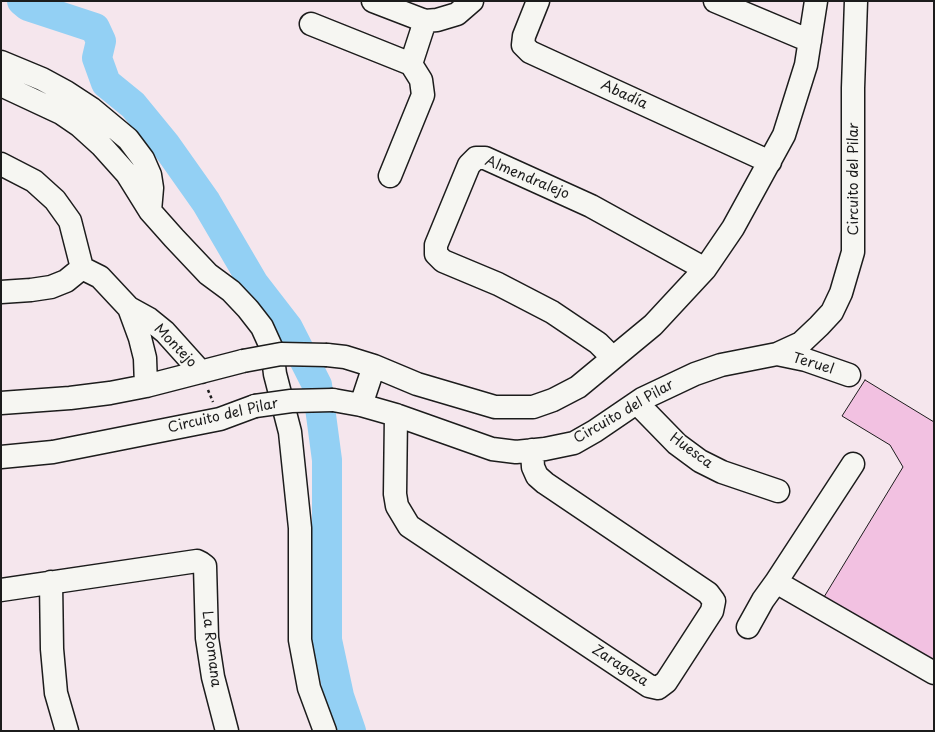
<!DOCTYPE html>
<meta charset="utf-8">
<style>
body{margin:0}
#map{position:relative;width:935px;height:732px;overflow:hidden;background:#f5e6ed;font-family:"Playpen Sans",sans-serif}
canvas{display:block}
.frame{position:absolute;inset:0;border:2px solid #1c1c1c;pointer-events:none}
</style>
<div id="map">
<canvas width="935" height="732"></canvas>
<div class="frame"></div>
</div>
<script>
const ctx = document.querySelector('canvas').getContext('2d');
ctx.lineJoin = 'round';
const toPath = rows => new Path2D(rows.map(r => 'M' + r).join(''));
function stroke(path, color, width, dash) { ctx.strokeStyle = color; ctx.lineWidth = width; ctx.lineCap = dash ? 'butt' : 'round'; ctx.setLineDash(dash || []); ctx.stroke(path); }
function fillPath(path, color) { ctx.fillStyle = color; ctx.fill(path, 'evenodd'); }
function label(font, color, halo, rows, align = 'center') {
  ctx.font = font + ' "Playpen Sans",sans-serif'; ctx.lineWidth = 3; ctx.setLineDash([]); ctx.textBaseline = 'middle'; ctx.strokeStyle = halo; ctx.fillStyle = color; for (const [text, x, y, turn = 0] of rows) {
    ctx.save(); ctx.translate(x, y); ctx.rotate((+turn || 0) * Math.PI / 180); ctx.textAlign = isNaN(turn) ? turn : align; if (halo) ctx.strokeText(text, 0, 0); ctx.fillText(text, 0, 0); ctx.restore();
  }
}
stroke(toPath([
 [22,1,28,6,95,28,101,41,97,58,106,83,133,105,165,144,206,202,254,284,288,328,317,385,327,460,327,640,339,696,351,731]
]), '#93d0f4', 30);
const building = toPath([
 [865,380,934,422,934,664,824,597,903,467,890,445,842,416,865,380]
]);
fillPath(building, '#f2c1e1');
stroke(building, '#1c1c1c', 1);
const minor = toPath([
 [373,1,425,21,437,20,457,14,472,1],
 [538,1,524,36,523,45,530,52,770,162],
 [715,1,810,41],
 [311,24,411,64],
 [1,62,42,79,66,92,92,109,128,139,143,159,150,175,152,188,150,211],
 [1,85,61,113,80,126,101,145,127,174,150,211,174,238,208,274,231,291,248,309,262,327,272,349,275,374,290,432,300,528,300,640,309,688,325,731],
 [1,164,34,181,55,200,70,221,82,268,100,277,129,308,149,319,165,332,201,372],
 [390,176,423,95,421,80,411,64,425,21],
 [1,292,31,290,51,287,66,281,82,268],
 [129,308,140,338,145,358,146,386],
 [777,354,806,360,849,375],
 [327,355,345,357,374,366,417,384,495,407,533,407,553,400,578,387,653,325,705,269,733,228,784,135,806,65,816,1],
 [613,358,598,343,552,312,498,284,443,261,436,254,436,245,469,165,476,158,485,158,591,206,705,269],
 [333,400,361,405,396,415,492,449,516,452,545,449,574,443,595,431,642,399,695,374,721,365,777,354,801,343,819,326,832,312,841,293,853,252,853,88,856,1],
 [1,403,70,398,110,393,146,386,243,361],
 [637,403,677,444,700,461,722,472,778,491],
 [361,405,374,366],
 [396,415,395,494,397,506,409,526,649,686,658,688,666,682,712,611,714,601,708,593,545,483,537,476,533,467,532,450],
 [1,457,53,452,220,419,255,406],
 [51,582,52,649,56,693,67,731],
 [776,582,853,464],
 [1,590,197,561,201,563,205,566,207,638,213,677,227,731],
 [748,627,763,600,776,582,934,673]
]);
stroke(minor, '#1c1c1c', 25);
stroke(toPath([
 [208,390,213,402]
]), '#1c1c1c', 2.5, [3, 3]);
stroke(minor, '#f6f6f2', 22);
const minorBridge = toPath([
 [243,361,281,354,327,355],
 [255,406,291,401,333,400]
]);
stroke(minorBridge, '#1c1c1c', 25, []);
stroke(minorBridge, '#f6f6f2', 22);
label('14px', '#1c1c1c', '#f6f6f2', [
 ["Abadía",624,95,25],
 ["Almendralejo",527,178,23],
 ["Circuito del Pilar",854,179,-90],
 ["Montejo",175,346,46],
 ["Teruel",813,364,17],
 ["Circuito del Pilar",624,412,-30],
 ["Circuito del Pilar",223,416,-13],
 ["Huesca",691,451,36],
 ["La Romana",211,649,83],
 ["Zaragoza",620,666,33]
]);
</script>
